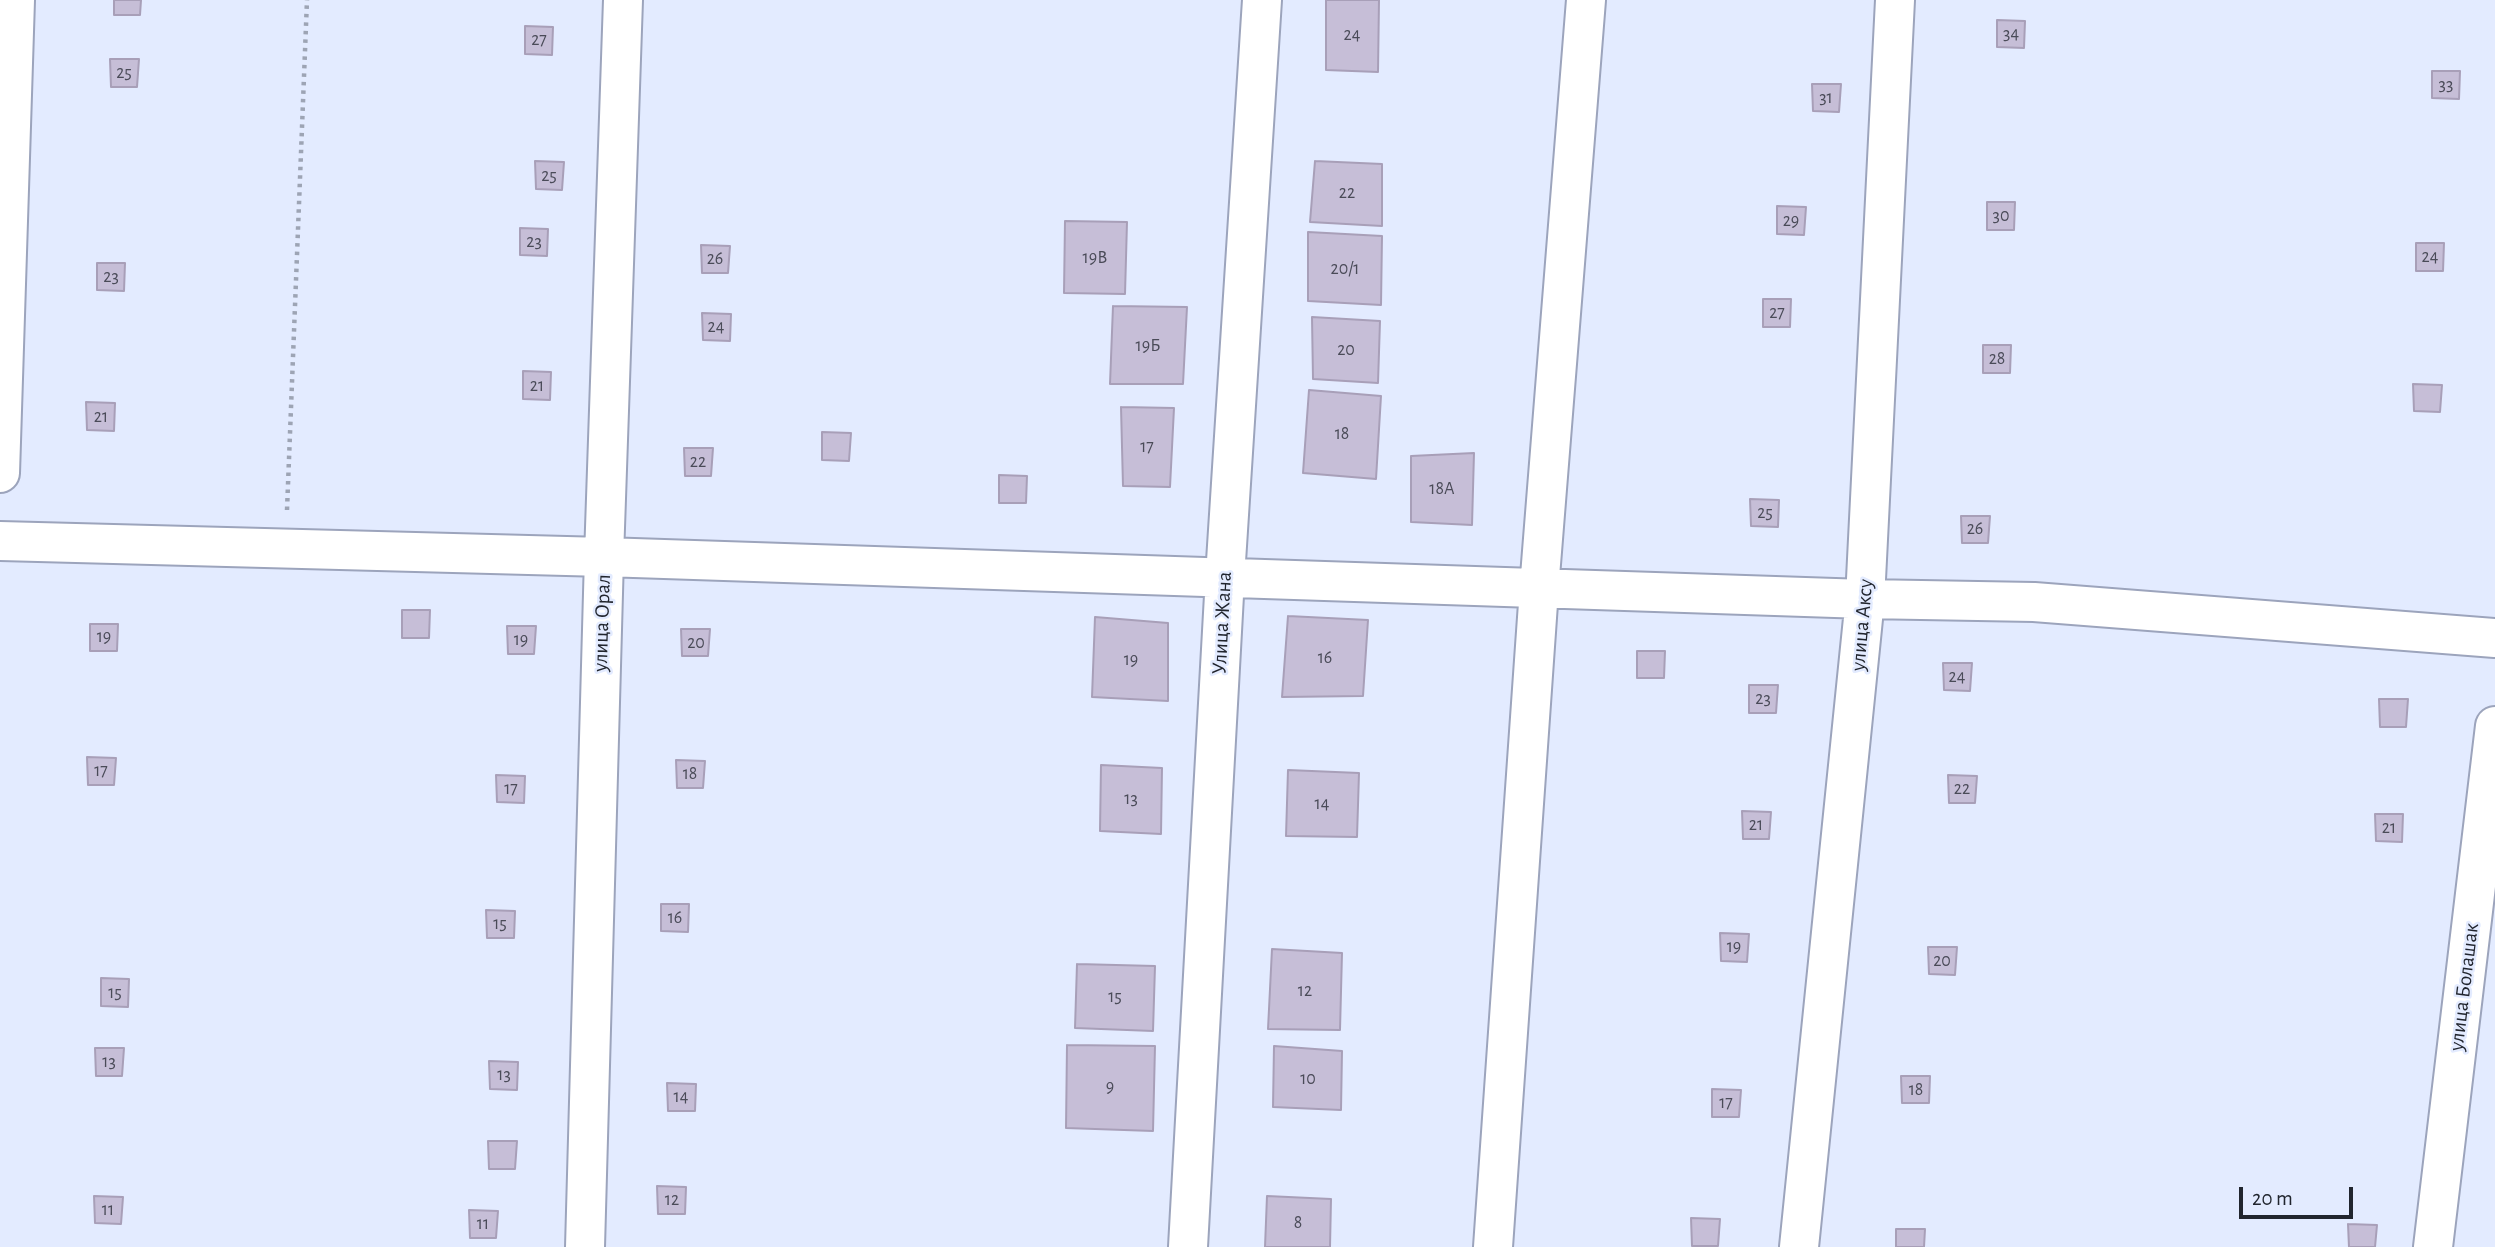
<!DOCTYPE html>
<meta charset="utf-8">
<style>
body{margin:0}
#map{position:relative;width:2495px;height:1247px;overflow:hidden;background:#e3ebff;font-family:"Alegreya Sans",sans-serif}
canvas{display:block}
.scale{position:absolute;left:2239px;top:1187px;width:114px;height:32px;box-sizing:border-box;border:4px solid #21252e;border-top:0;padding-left:9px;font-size:21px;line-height:24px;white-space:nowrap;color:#21252e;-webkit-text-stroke:5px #e3ebff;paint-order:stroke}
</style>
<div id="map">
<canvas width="2495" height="1247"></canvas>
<div class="scale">20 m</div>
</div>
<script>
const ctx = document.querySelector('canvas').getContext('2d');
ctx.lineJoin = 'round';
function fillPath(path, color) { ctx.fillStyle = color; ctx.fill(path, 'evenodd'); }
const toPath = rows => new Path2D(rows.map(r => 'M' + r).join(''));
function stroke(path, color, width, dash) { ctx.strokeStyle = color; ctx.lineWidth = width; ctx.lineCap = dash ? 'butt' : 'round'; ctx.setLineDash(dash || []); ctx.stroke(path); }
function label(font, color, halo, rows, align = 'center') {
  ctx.font = font + ' "Alegreya Sans",sans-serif'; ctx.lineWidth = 5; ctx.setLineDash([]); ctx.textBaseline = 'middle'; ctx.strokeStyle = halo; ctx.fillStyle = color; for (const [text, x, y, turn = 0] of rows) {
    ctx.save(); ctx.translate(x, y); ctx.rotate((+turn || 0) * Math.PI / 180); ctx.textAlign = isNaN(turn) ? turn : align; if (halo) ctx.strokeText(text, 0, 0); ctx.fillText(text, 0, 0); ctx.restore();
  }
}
const building = toPath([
 [114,0,141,0,140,15,114,15,114,0],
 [1326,0,1379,0,1378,72,1326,70,1326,0],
 [1997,20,2025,21,2024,48,1997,47,1997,20],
 [525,26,553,27,552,55,525,54,525,26],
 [110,59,139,59,137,87,111,87,110,59],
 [2432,71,2460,71,2459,99,2432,98,2432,71],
 [1812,84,1841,84,1839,112,1813,111,1812,84],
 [535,161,564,162,562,190,536,189,535,161],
 [1315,161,1382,164,1382,226,1310,222,1315,161],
 [1987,202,2015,202,2014,230,1987,230,1987,202],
 [1777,206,1806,207,1804,235,1777,234,1777,206],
 [1065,221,1127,222,1125,294,1064,293,1065,221],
 [520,228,548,229,547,256,520,255,520,228],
 [1308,232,1382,236,1381,305,1308,301,1308,232],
 [2416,243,2444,243,2443,271,2416,271,2416,243],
 [701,245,730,246,728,273,702,273,701,245],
 [97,263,125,263,124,291,97,290,97,263],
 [1763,299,1791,299,1790,327,1763,327,1763,299],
 [1113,306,1187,307,1183,384,1110,384,1113,306],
 [702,313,731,314,730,341,703,340,702,313],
 [1312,317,1380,321,1378,383,1313,379,1312,317],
 [1983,345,2011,345,2010,373,1983,373,1983,345],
 [523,371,551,372,550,400,523,399,523,371],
 [2413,384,2442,385,2440,412,2414,411,2413,384],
 [1309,390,1381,396,1376,479,1303,473,1309,390],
 [86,402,115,403,114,431,87,430,86,402],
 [1121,407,1174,408,1170,487,1123,486,1121,407],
 [822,432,851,433,849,461,822,460,822,432],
 [684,448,713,448,711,476,685,476,684,448],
 [1474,453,1472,525,1411,522,1411,456,1474,453],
 [999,475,1027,476,1026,503,999,503,999,475],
 [1750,499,1779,500,1778,527,1751,526,1750,499],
 [1961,516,1990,516,1988,543,1962,543,1961,516],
 [402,610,430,610,429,638,402,638,402,610],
 [1288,616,1368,620,1363,696,1282,697,1288,616],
 [1095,617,1168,623,1168,701,1092,697,1095,617],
 [90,624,118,624,117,651,90,651,90,624],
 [507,626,536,626,534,654,508,654,507,626],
 [681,629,710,629,708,656,682,656,681,629],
 [1637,651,1665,651,1664,678,1637,678,1637,651],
 [1943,663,1972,663,1970,691,1944,690,1943,663],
 [1749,685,1778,685,1776,713,1749,713,1749,685],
 [2379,699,2408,699,2406,727,2380,727,2379,699],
 [87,757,116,758,114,785,88,785,87,757],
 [676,760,705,761,703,788,677,788,676,760],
 [1101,765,1162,768,1161,834,1100,831,1101,765],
 [1288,770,1359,773,1357,837,1286,836,1288,770],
 [496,775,525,776,524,803,497,802,496,775],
 [1948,775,1977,776,1975,803,1949,803,1948,775],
 [1742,811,1771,812,1769,839,1743,839,1742,811],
 [2375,814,2403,814,2402,842,2376,841,2375,814],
 [661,904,689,904,688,932,661,931,661,904],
 [486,910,515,911,514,938,487,938,486,910],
 [1720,933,1749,934,1747,962,1721,961,1720,933],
 [1928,947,1957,947,1955,975,1929,974,1928,947],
 [1272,949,1342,953,1340,1030,1268,1029,1272,949],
 [1077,964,1155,966,1153,1031,1075,1028,1077,964],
 [101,978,129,979,128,1007,101,1006,101,978],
 [1067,1045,1155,1046,1153,1131,1066,1128,1067,1045],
 [1274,1046,1342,1051,1341,1110,1273,1107,1274,1046],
 [95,1048,124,1048,122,1076,96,1076,95,1048],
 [489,1061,518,1062,517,1090,490,1089,489,1061],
 [1901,1076,1930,1076,1929,1103,1902,1103,1901,1076],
 [667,1083,696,1084,695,1111,668,1111,667,1083],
 [1712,1089,1741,1090,1739,1117,1712,1117,1712,1089],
 [488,1141,517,1141,515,1169,489,1169,488,1141],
 [657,1186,686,1187,685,1214,658,1214,657,1186],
 [94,1196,123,1197,121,1224,95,1223,94,1196],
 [1267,1196,1331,1199,1330,1247,1265,1247,1267,1196],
 [469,1210,498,1211,496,1238,470,1238,469,1210],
 [1691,1218,1720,1219,1718,1246,1692,1246,1691,1218],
 [2348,1224,2377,1225,2375,1247,2349,1247,2348,1224],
 [1896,1229,1925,1229,1924,1247,1896,1247,1896,1229]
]);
fillPath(building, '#c6bed7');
stroke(building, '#a89fb8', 2);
const street = toPath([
 [0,473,15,0],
 [0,541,604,557,1865,599,2034,602,2495,638],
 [585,1247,604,557,623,0],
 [1188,1247,1225,577,1262,0],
 [1493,1247,1539,589,1586,0],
 [1799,1247,1865,599,1895,0],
 [2433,1247,2495,726]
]);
stroke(street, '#9ca4bc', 42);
stroke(toPath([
 [287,510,307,0]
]), '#9da4b4', 4.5, [3.5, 5]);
stroke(street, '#fff', 38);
label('18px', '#4a4b58', null, [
 ["34",2011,34],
 ["24",1352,35],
 ["27",539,40],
 ["25",124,73],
 ["33",2446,85],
 ["31",1826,98],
 ["25",549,176],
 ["22",1347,193],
 ["30",2001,216],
 ["29",1791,221],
 ["23",534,242],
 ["24",2430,257],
 ["19В",1095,258],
 ["26",715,259],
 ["20/1",1345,269],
 ["23",111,277],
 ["27",1777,313],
 ["24",716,327],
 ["19Б",1148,346],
 ["20",1346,350],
 ["28",1997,359],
 ["21",537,386],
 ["21",101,417],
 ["18",1342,434],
 ["17",1147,447],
 ["22",698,462],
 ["18А",1442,489],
 ["25",1765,513],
 ["26",1975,529],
 ["19",104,637],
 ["19",521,640],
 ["20",696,643],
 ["16",1325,658],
 ["19",1131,660],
 ["24",1957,677],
 ["23",1763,699],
 ["17",101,771],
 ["18",690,774],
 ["17",511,789],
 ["22",1962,789],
 ["13",1131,799],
 ["14",1322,804],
 ["21",1756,825],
 ["21",2389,828],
 ["16",675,918],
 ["15",500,924],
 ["19",1734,947],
 ["20",1942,961],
 ["12",1305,991],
 ["15",115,993],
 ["15",1115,997],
 ["13",109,1062],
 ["13",504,1075],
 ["10",1308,1079],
 ["9",1110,1087],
 ["18",1916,1090],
 ["14",681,1097],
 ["17",1726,1103],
 ["12",672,1200],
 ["11",108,1210],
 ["8",1298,1223],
 ["11",483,1224]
]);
label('21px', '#21252e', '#e3ebff', [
 ["улица Орал",602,623,-88],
 ["Улица Жана",1222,623,-87],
 ["улица Аксу",1862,625,-85],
 ["улица Болашак",2464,987,-83]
]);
</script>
